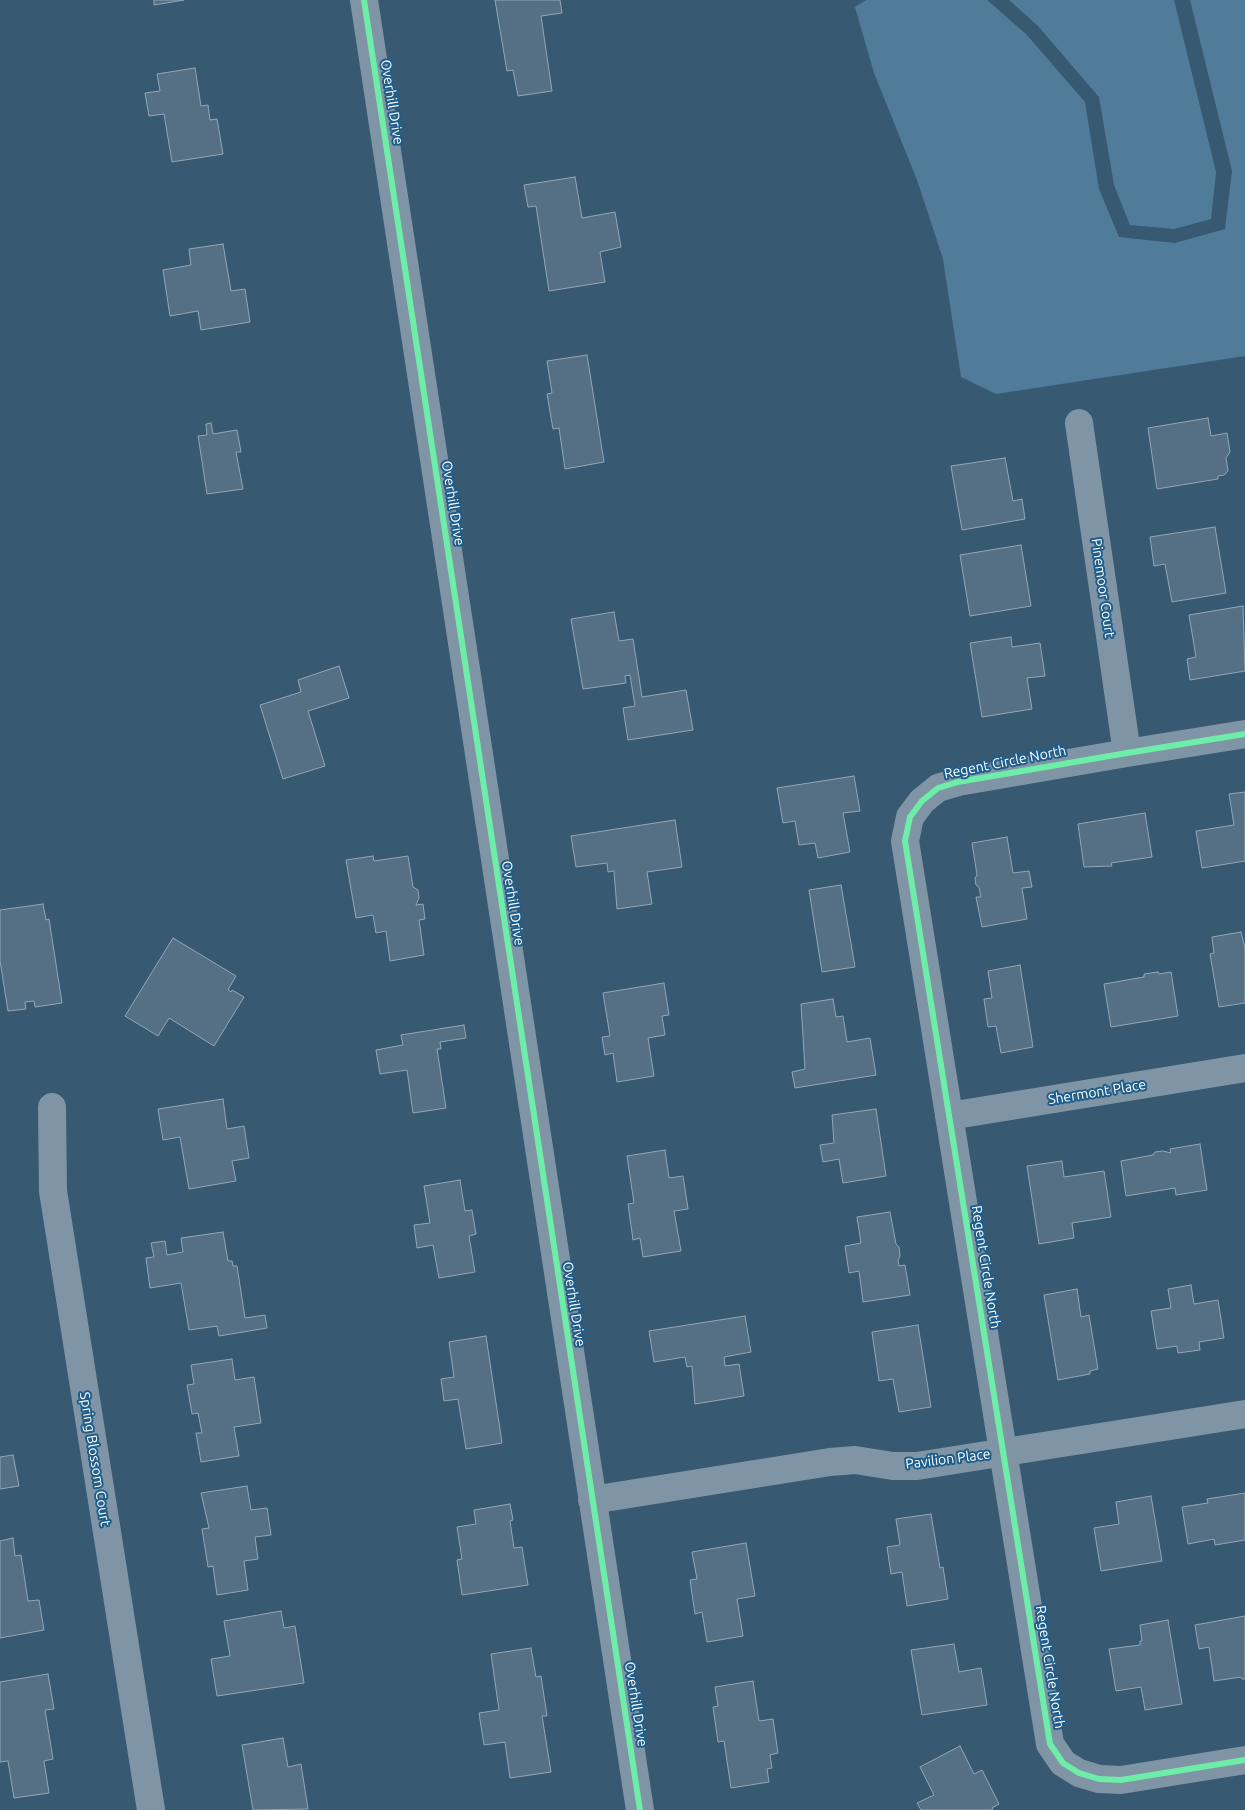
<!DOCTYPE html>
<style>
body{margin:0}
canvas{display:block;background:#385972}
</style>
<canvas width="1245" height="1810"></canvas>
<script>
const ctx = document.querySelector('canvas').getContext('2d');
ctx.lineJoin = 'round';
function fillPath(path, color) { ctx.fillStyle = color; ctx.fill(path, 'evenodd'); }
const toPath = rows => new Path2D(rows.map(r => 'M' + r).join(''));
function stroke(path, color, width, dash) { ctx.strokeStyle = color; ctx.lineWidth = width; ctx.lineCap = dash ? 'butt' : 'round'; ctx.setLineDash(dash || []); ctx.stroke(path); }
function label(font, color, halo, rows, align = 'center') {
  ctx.font = font + ' Ubuntu,sans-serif'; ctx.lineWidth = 4; ctx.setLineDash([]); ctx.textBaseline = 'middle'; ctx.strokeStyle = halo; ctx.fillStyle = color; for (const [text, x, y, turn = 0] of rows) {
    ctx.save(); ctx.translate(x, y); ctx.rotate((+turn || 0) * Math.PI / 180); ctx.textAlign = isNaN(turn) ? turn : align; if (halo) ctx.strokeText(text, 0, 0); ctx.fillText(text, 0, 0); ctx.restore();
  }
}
fillPath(toPath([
 [866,0,987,0,1026,34,1085,102,1099,189,1119,237,1175,243,1225,229,1232,171,1190,0,1245,0,1245,356,996,394,961,377,943,259,917,180,874,73,855,7],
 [1009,0,1174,0,1216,172,1211,219,1174,229,1130,225,1114,185,1099,97,1038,26]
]), '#507b99');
const building = toPath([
 [154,0,184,0,154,5,154,0],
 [495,0,560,0,562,13,541,16,552,91,518,96,513,70,507,71,495,0],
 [195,68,201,106,208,105,210,120,217,119,223,154,172,162,164,114,149,116,145,93,160,91,157,74,195,68],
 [575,177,582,218,615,212,621,247,600,252,605,282,549,291,536,206,528,207,524,185,575,177],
 [223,244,231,291,245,289,250,322,201,330,198,311,170,316,163,270,191,265,189,249,223,244],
 [587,355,604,462,565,469,559,428,553,429,547,394,552,393,547,361,587,355],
 [1208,418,1211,436,1227,433,1230,452,1226,458,1228,471,1224,475,1218,476,1218,479,1157,489,1148,428,1208,418],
 [211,423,213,434,237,430,241,452,236,452,243,489,207,494,198,436,207,435,206,424,211,423],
 [1005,458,1013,501,1022,499,1025,519,962,530,951,466,1005,458],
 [1215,527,1226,593,1172,602,1165,564,1154,566,1150,537,1215,527],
 [1021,545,1031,606,970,616,960,555,1021,545],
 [1243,606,1245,671,1190,680,1187,659,1196,657,1189,615,1243,606],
 [614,612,619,641,633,639,642,697,686,690,693,730,628,740,623,708,635,706,630,675,625,676,626,683,583,689,571,619,614,612],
 [1011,637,1012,647,1040,643,1045,676,1027,678,1032,709,982,717,970,643,1011,637],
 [339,666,349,698,308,711,325,766,283,779,260,705,301,692,298,680,339,666],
 [854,776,860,811,843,813,850,852,818,858,815,843,799,845,795,821,783,823,777,788,854,776],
 [1245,792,1245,861,1202,868,1196,831,1234,825,1229,794,1245,792],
 [1145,813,1152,857,1111,863,1112,866,1084,867,1078,824,1145,813],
 [675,820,682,867,647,872,652,904,617,909,614,871,608,872,607,863,576,867,571,836,675,820],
 [1007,837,1013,873,1029,871,1032,887,1022,888,1027,919,982,927,976,897,981,897,979,887,976,885,975,878,977,875,972,843,1007,837],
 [373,856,374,861,408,856,413,887,418,890,419,898,416,905,423,904,425,919,419,920,424,955,390,961,386,931,376,933,373,915,356,918,346,860,373,856],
 [841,885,855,967,822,972,809,890,841,885],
 [43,904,46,920,49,919,62,1003,35,1007,34,1001,25,1002,26,1009,8,1011,0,961,0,910,43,904],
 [1241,932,1245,948,1245,1003,1219,1007,1210,954,1214,953,1212,937,1241,932],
 [173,938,236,976,228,990,231,992,232,990,244,997,214,1046,169,1018,158,1036,125,1016,173,938],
 [1020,965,1033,1047,1001,1053,996,1026,988,1027,984,999,992,998,988,971,1020,965],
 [1158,972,1159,974,1171,972,1178,1016,1111,1027,1104,984,1144,977,1144,974,1158,972],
 [664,983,669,1015,662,1016,665,1035,648,1038,654,1076,617,1082,613,1053,605,1055,602,1037,610,1036,603,993,664,983],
 [833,999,836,1017,843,1016,847,1042,870,1038,876,1075,795,1088,792,1072,805,1069,801,1004,833,999],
 [464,1025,466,1038,440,1042,441,1049,437,1049,446,1108,413,1113,407,1070,380,1074,376,1050,403,1045,401,1035,464,1025],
 [223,1099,227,1129,244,1126,249,1158,232,1161,236,1181,189,1189,180,1137,163,1140,158,1109,223,1099],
 [876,1109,886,1176,843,1183,839,1159,823,1162,820,1145,834,1143,832,1115,876,1109],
 [1200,1144,1207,1190,1176,1195,1175,1188,1126,1196,1121,1161,1153,1155,1155,1152,1163,1151,1171,1153,1170,1149,1200,1144],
 [665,1150,669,1178,683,1176,688,1209,674,1211,681,1251,643,1257,640,1238,633,1240,628,1204,634,1203,627,1156,665,1150],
 [1062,1161,1064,1177,1104,1171,1111,1217,1072,1223,1074,1238,1039,1244,1027,1166,1062,1161],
 [460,1180,465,1211,472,1210,476,1234,469,1236,475,1272,439,1278,433,1245,417,1248,414,1225,430,1223,424,1186,460,1180],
 [890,1212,896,1244,899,1247,900,1256,898,1260,899,1266,905,1265,910,1295,863,1302,859,1271,849,1273,845,1246,861,1243,857,1217,890,1212],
 [223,1232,228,1261,232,1261,233,1266,237,1266,245,1318,265,1315,267,1328,219,1336,217,1326,189,1330,181,1283,150,1288,146,1258,154,1257,151,1243,165,1241,167,1255,183,1252,181,1238,223,1232],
 [1191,1285,1194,1304,1218,1300,1224,1338,1199,1342,1200,1350,1178,1353,1177,1346,1157,1349,1151,1311,1171,1308,1168,1289,1191,1285],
 [1077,1289,1081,1317,1089,1315,1098,1369,1090,1371,1090,1374,1058,1380,1044,1295,1077,1289],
 [745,1316,751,1352,724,1357,725,1366,739,1364,744,1396,695,1404,692,1366,687,1367,685,1357,654,1362,649,1331,745,1316],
 [918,1325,931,1407,899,1412,893,1379,879,1381,872,1332,918,1325],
 [486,1336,502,1443,466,1449,458,1399,444,1401,441,1379,454,1377,449,1342,486,1336],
 [232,1359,235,1380,254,1377,261,1423,234,1427,239,1456,201,1462,196,1433,202,1433,198,1413,192,1414,187,1385,194,1384,191,1365,232,1359],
 [13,1455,19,1486,0,1489,0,1457,13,1455],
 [247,1486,251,1510,267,1508,271,1535,255,1537,258,1559,244,1561,248,1590,217,1595,213,1566,208,1567,202,1529,209,1528,201,1493,247,1486],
 [1245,1493,1245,1540,1215,1545,1214,1539,1188,1544,1182,1507,1208,1503,1207,1499,1245,1493],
 [1151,1496,1162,1561,1101,1571,1094,1528,1119,1524,1116,1502,1151,1496],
 [510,1504,513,1520,510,1521,514,1548,522,1547,528,1585,462,1595,457,1560,462,1559,457,1527,476,1524,474,1510,510,1504],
 [931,1514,940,1568,943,1567,948,1599,907,1606,902,1572,891,1574,887,1547,900,1545,896,1519,931,1514],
 [13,1538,15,1556,21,1555,28,1601,39,1600,44,1630,0,1638,0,1541,13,1538],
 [746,1543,755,1596,737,1599,743,1636,707,1642,702,1612,695,1614,690,1580,697,1579,692,1552,746,1543],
 [281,1611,284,1628,295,1626,304,1683,217,1696,211,1659,230,1656,224,1621,281,1611],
 [1245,1616,1245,1679,1242,1679,1241,1677,1214,1681,1209,1647,1199,1649,1195,1625,1245,1616],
 [1168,1620,1182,1704,1145,1710,1141,1687,1116,1691,1109,1649,1140,1645,1140,1641,1142,1641,1140,1625,1168,1620],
 [954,1644,959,1672,981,1668,987,1705,922,1715,911,1650,954,1644],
 [531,1648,536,1677,541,1676,547,1716,542,1716,551,1772,510,1778,505,1742,484,1745,479,1713,499,1710,491,1654,531,1648],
 [48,1674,54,1709,45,1710,53,1759,44,1761,49,1793,14,1798,8,1761,0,1762,0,1682,48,1674],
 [753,1681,759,1721,773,1719,778,1753,770,1755,772,1768,767,1769,769,1782,731,1788,724,1741,718,1742,713,1707,718,1706,715,1687,753,1681],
 [283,1738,288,1767,301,1764,308,1809,253,1810,242,1745,283,1738],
 [960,1746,974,1774,982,1770,999,1804,992,1808,993,1810,921,1810,917,1803,934,1795,920,1767,960,1746]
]);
fillPath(building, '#557084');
stroke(building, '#92a6b5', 1);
stroke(toPath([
 [364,0,640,1810],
 [1079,423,1127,753],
 [1245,734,1127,753,958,782,938,788,922,801,910,817,905,841,1050,1744,1063,1763,1079,1773,1099,1779,1121,1780,1245,1760],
 [52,1107,53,1191,151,1810],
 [949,1116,1245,1068],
 [592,1500,830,1462,855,1460,893,1466,917,1466,1245,1414]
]), '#7f95a6', 28);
stroke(toPath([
 [364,0,640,1810],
 [1245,734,1127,753,958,782,938,788,922,801,910,817,905,841,1050,1744,1063,1763,1079,1773,1099,1779,1121,1780,1245,1760]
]), '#6deda7', 6);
label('14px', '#fff', '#1f5d8a', [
 ["Overhill Drive",392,102,81],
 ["Overhill Drive",453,503,81],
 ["Pinemoor Court",1103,588,82],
 ["Regent Circle North",1005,762,-11],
 ["Overhill Drive",513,903,81],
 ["Shermont Place",1097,1092,-9],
 ["Regent Circle North",986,1267,81],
 ["Overhill Drive",574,1304,81],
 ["Spring Blossom Court",95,1459,81],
 ["Pavilion Place",948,1459,-7],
 ["Regent Circle North",1050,1667,81],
 ["Overhill Drive",636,1704,81]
]);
</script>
